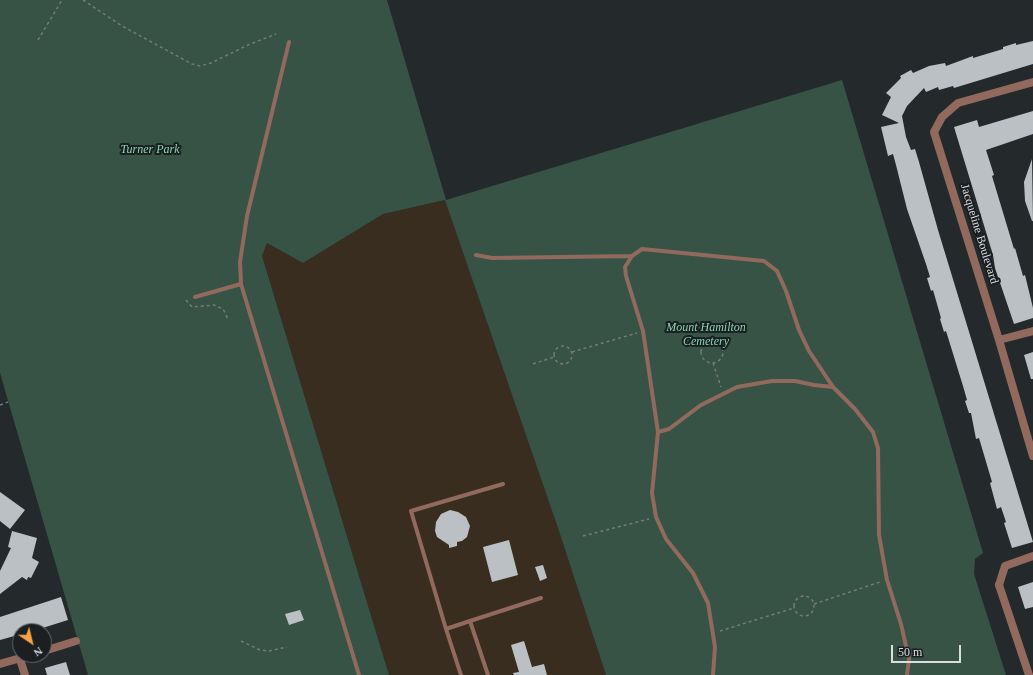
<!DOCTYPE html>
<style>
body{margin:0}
#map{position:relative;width:1033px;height:675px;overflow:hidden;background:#24292c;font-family:"Times New Roman",serif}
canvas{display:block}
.north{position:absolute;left:12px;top:623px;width:40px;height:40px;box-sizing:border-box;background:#1b1f22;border:1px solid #686b6e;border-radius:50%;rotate:145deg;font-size:11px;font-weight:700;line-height:16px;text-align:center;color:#dbdee1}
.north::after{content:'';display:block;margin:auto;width:14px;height:18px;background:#f5a345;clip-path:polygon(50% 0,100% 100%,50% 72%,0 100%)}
.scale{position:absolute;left:891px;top:645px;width:70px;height:18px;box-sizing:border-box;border:2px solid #dbdee1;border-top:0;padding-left:5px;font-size:12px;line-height:14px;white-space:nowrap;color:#dbdee1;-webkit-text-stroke:3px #1b1f22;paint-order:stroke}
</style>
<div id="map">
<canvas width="1033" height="675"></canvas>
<div class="north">N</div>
<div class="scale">50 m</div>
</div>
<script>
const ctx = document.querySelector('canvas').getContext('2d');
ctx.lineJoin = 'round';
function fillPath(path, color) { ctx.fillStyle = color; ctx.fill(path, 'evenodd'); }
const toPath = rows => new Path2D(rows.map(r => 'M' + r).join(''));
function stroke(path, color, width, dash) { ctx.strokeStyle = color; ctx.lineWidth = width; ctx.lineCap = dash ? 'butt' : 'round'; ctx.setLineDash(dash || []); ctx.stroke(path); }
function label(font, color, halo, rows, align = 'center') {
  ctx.font = font + ' "Times New Roman",serif'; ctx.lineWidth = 4; ctx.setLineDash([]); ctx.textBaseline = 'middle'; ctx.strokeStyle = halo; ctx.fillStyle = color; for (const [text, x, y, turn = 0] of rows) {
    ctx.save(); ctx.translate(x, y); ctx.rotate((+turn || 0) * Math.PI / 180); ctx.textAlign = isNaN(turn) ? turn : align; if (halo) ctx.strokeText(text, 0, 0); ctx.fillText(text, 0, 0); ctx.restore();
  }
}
fillPath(toPath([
 [446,200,558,528,606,675,389,675,262,256,267,243,303,263,383,214]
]), '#392d1f');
fillPath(toPath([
 [0,0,387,0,446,200,842,80,983,553,975,559,974,574,1006,675,606,675,558,528,445,200,383,214,303,263,267,243,262,256,389,675,88,675,0,373]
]), '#375346');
fillPath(toPath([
 [1033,41,1033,64,954,88,953,86,939,90,938,87,926,92,924,88,907,106,902,116,906,137,911,150,915,149,919,162,938,230,1033,542,1012,548,1004,523,1006,522,1001,507,997,509,990,483,992,482,979,438,976,439,971,413,969,413,965,401,967,400,963,386,946,331,944,332,940,319,941,318,933,290,931,291,927,278,930,277,926,264,907,209,896,165,893,154,888,156,881,127,899,123,882,115,891,97,886,93,901,78,900,76,911,70,913,73,929,66,945,63,946,66,973,56,973,58,1003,49,1003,47,1016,43,1016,45],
 [1033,111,1033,134,986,150,994,175,992,176,1014,249,1015,248,1023,276,1025,275,1033,308,1033,318,1014,324,995,268,993,255,954,127,977,120,979,127],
 [1032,159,1033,221,1032,221,1025,201,1024,182],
 [1033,352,1033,379,1031,379,1024,355],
 [0,492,25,510,10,529,0,521],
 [450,510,458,512,466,517,470,526,467,537,462,541,457,542,457,546,449,548,449,545,437,537,435,531,436,522,441,514],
 [12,531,37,538,32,558,39,562,31,578,28,577,27,580,22,577,0,594,0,571,11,548,8,547],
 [509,540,518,575,492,582,483,547],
 [543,565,547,578,540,581,535,567],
 [1033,582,1033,607,1025,609,1018,587],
 [61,597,68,620,33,631,17,631,18,635,0,640,0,617],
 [300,610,304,620,289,625,285,614],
 [524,641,532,667,544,664,547,675,514,675,513,673,519,672,511,645],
 [66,662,70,675,47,675,45,668]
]), '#bac0c4');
stroke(toPath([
 [83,0,122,26,192,64,200,66,211,63,248,45,276,34],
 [38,40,62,0],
 [186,300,192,307,214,305,223,309,228,319],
 '701 352a11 11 0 1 1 22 0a11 11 0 1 1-22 0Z',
 '554 355a9 9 0 1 1 18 0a9 9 0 1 1-18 0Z',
 [572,352,637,333],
 [713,363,721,387],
 [533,364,554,357],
 [0,405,8,402],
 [583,536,649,519],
 '794 606a10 10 0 1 1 20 0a10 10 0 1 1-20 0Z',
 [814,604,880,582],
 [720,631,794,608],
 [241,641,260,650,269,651,287,647]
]), '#757a7d', 1.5, [3, 3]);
stroke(toPath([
 [289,42,247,216,240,262,241,284,359,675],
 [476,255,492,258,632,256],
 [195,297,241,284],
 [658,432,643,331,626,276,625,267,632,256,642,249,764,261,777,271,786,291,799,330,809,351,833,387],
 [446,629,411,511,503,484],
 [461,675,446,629,470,621],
 [488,675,470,621,541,598],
 [713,675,715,647,708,603,693,573,666,539,656,517,652,493,658,432,669,429,701,405,737,387,772,381,795,381,814,385,833,387,855,409,873,432,878,448,879,535,887,580,901,624,909,659,907,675]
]), '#92695d', 4);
stroke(toPath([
 [1033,82,958,103,942,117,934,132,999,340,1033,456],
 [999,340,1033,331],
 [999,585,1005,566,1033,556],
 [44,651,76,641],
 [20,659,25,675],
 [0,664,31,655]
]), '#92695d', 8);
stroke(toPath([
 [999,585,1029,675]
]), '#92695d', 8);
label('italic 12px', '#87d6b1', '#1b1f22', [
 ["Turner Park",150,150],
 ["Mount Hamilton",706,328],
 ["Cemetery",706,342]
]);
label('12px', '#dbdee1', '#1b1f22', [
 ["Jacqueline Boulevard",979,234,73]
]);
</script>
